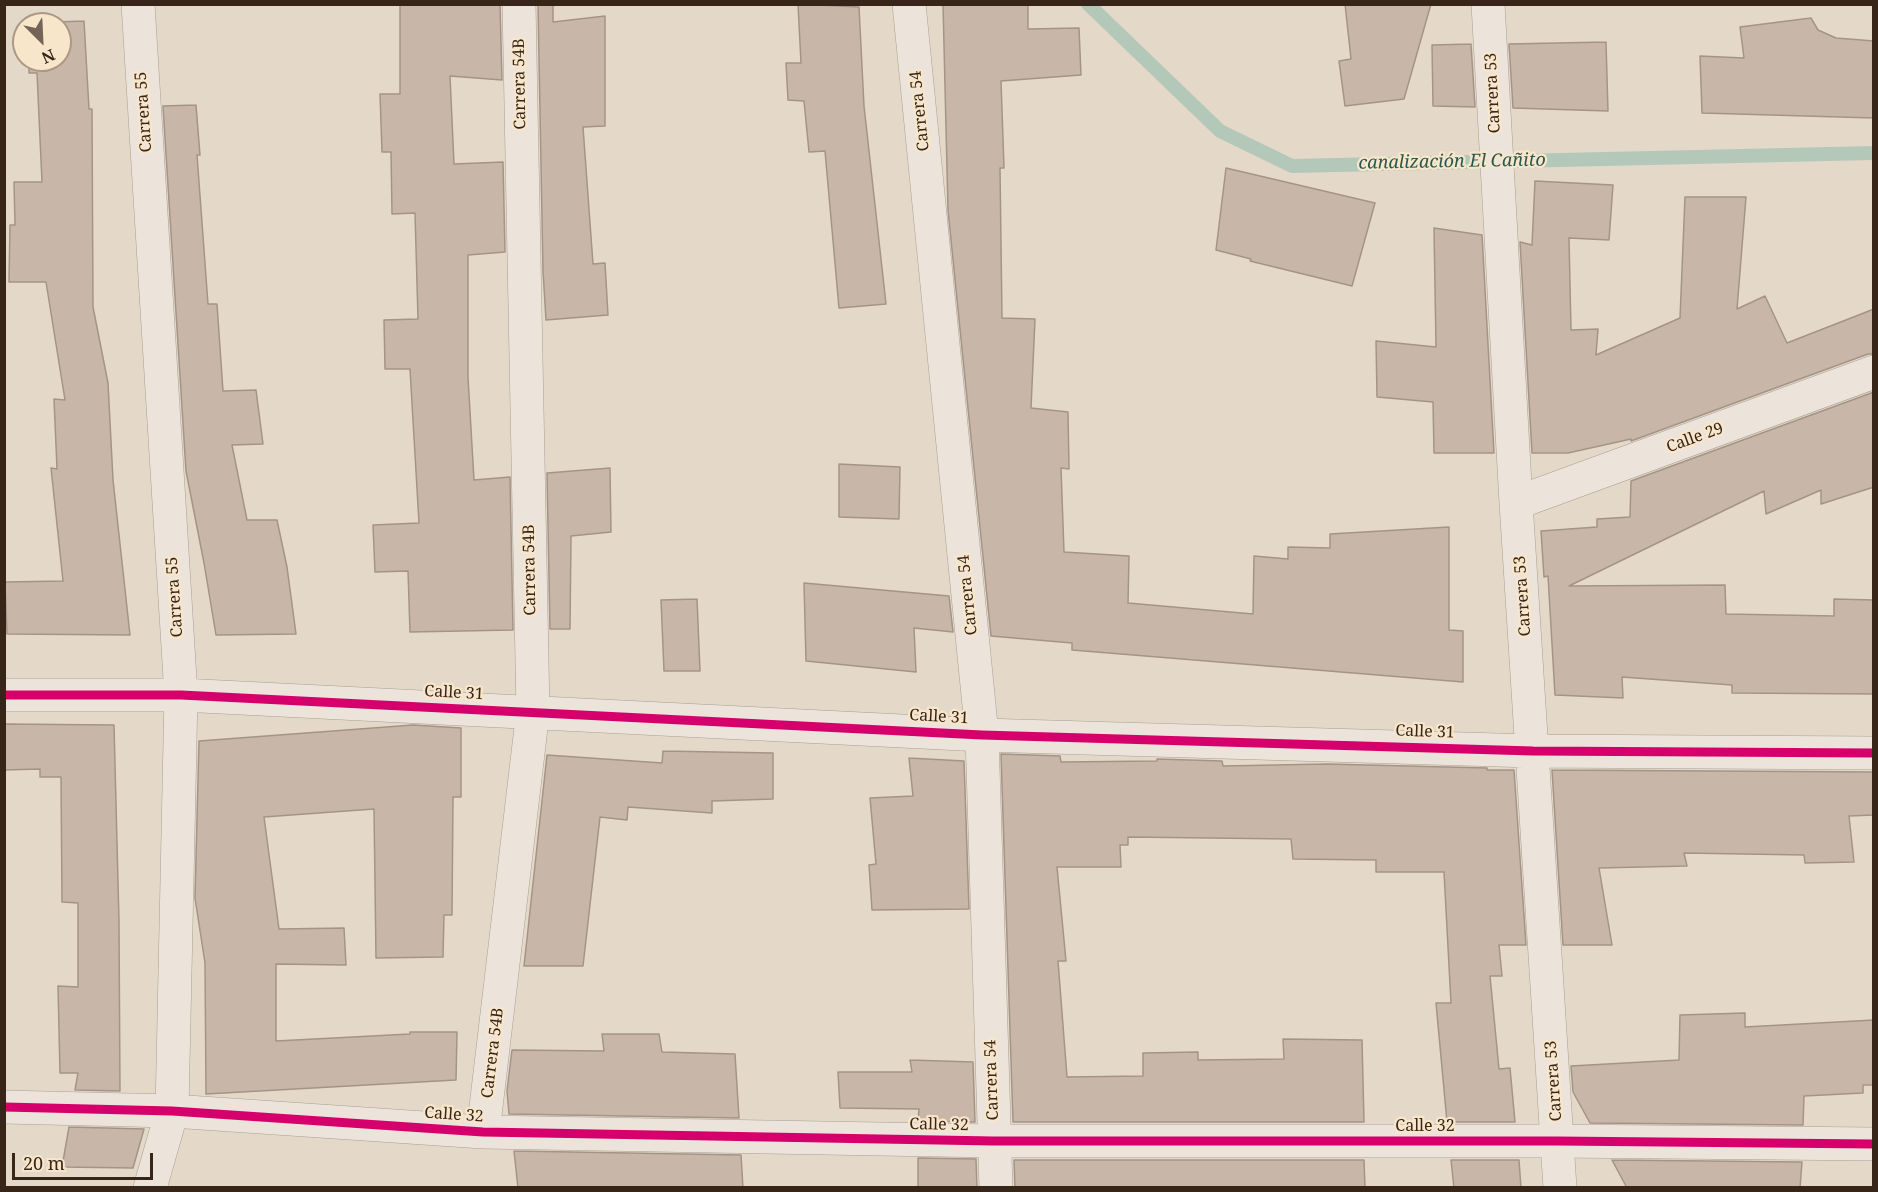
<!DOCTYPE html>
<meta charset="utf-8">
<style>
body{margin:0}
#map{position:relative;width:1878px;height:1192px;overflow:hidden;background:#e4d9c8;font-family:"Noto Serif",serif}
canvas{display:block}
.frame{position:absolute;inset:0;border:6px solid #37251a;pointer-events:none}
.north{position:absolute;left:12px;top:12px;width:60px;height:60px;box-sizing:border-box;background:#f8e6cb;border:2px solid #ab9984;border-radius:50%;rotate:156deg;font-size:16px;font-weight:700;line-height:24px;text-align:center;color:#37251a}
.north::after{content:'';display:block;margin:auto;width:21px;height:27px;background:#746457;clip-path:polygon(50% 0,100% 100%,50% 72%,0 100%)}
.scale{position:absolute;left:12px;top:1153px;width:141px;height:27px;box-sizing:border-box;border:3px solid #37251a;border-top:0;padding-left:8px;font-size:18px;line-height:21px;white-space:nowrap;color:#37251a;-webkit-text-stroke:4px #f8e6cb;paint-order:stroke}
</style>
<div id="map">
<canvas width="1878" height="1192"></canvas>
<div class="frame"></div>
<div class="north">N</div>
<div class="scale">20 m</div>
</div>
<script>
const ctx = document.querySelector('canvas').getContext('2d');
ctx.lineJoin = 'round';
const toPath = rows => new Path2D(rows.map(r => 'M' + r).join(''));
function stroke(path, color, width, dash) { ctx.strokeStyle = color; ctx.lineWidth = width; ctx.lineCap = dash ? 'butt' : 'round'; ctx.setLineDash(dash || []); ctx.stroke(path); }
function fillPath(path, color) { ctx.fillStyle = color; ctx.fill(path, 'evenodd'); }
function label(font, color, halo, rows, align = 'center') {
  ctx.font = font + ' "Noto Serif",serif'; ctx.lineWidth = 4.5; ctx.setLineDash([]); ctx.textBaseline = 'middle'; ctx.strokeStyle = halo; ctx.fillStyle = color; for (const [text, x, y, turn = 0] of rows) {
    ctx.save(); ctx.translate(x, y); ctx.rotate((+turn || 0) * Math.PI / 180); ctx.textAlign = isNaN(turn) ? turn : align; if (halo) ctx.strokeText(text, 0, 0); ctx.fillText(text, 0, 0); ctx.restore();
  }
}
stroke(toPath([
 [1088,4,1220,131,1292,166,1874,153]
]), '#b4c8ba', 14);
const building = toPath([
 [400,4,500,4,502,80,450,76,454,164,503,162,505,252,468,255,468,377,474,480,510,477,513,630,410,632,408,571,375,572,373,525,419,523,410,369,385,369,384,320,418,319,415,213,392,214,391,152,382,152,380,94,400,94,400,4],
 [538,4,553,4,553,22,605,16,605,126,583,127,593,264,605,263,608,315,546,320,543,271,538,4],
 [798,4,859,7,864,106,886,304,839,308,825,151,809,152,804,101,788,100,786,63,801,63,798,4],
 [943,4,1028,4,1028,29,1079,28,1081,75,1001,81,1004,168,1000,168,1002,318,1035,319,1031,408,1068,412,1069,469,1061,468,1064,552,1129,556,1128,603,1253,614,1254,556,1288,559,1288,547,1330,548,1330,534,1449,527,1449,630,1463,631,1463,682,1072,650,1072,643,991,636,948,210,943,4],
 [1345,4,1431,4,1404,99,1345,106,1339,61,1351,59,1345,4],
 [1811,18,1818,30,1836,38,1874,41,1874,118,1702,113,1700,56,1744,58,1740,27,1811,18],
 [84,21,89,109,92,109,93,307,108,383,113,480,130,635,7,634,5,582,63,581,51,468,57,469,54,399,65,400,46,282,9,282,10,225,15,225,14,182,42,182,37,73,29,73,29,60,60,60,60,24,27,23,84,21],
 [1606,42,1608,111,1513,108,1509,44,1606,42],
 [1471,44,1475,107,1433,106,1432,45,1471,44],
 [196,105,200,155,197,155,208,304,217,304,223,391,256,390,263,444,232,445,247,520,277,520,287,567,296,634,216,635,204,563,186,471,163,106,196,105],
 [1226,168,1375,203,1352,286,1250,261,1251,259,1216,250,1226,168],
 [1535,181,1613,185,1609,240,1569,238,1571,330,1598,329,1596,355,1680,318,1685,197,1746,197,1737,309,1765,296,1787,343,1874,309,1874,354,1868,354,1631,441,1631,439,1568,453,1532,453,1520,242,1532,245,1535,181],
 [1434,228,1482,235,1494,453,1434,453,1433,402,1377,397,1376,341,1436,347,1434,228],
 [1874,392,1874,487,1821,504,1821,490,1766,514,1764,491,1569,586,1725,585,1726,614,1834,616,1834,599,1874,600,1874,694,1732,693,1732,685,1622,677,1623,698,1555,695,1548,576,1544,577,1541,531,1597,527,1597,519,1630,517,1631,481,1874,392],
 [839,464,900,467,899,519,839,517,839,464],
 [610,468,611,532,571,536,570,629,550,629,547,473,610,468],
 [804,583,949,596,953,632,914,628,916,672,806,661,804,583],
 [697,599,700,671,664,671,661,600,697,599],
 [4,724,114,725,119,921,120,1091,75,1090,78,1073,60,1073,58,986,78,987,78,903,62,902,61,777,40,777,40,769,4,770,4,724],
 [413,725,461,728,461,797,453,797,452,915,444,915,443,957,376,958,374,809,264,817,279,929,344,928,346,965,276,964,276,1041,410,1034,410,1032,457,1032,456,1080,206,1094,205,963,195,898,199,741,413,725],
 [663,751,773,753,773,799,712,801,712,813,628,807,627,820,600,817,583,966,524,966,547,755,662,763,663,751],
 [1001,754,1060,756,1061,762,1157,761,1157,759,1222,761,1223,766,1327,764,1487,768,1487,770,1514,770,1526,945,1499,945,1502,976,1490,976,1499,1069,1510,1068,1515,1122,1447,1122,1436,1003,1451,1003,1444,872,1376,872,1376,860,1293,859,1291,839,1128,837,1128,845,1120,845,1121,867,1057,867,1066,961,1058,961,1067,1077,1143,1076,1143,1053,1198,1052,1198,1060,1284,1059,1283,1039,1362,1040,1364,1122,1013,1122,1001,754],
 [909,758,964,761,969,909,872,910,869,865,876,864,870,798,913,796,909,758],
 [1552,770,1874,772,1874,815,1849,816,1854,862,1805,863,1804,855,1684,853,1687,866,1599,868,1612,945,1563,945,1552,770],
 [1745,1013,1745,1027,1874,1020,1874,1085,1863,1085,1863,1093,1804,1096,1803,1125,1590,1123,1573,1092,1571,1066,1679,1060,1680,1015,1745,1013],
 [602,1034,659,1034,662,1052,735,1054,739,1118,509,1114,507,1091,512,1050,604,1051,602,1034],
 [910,1060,973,1062,975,1122,918,1121,919,1109,840,1108,838,1072,912,1072,910,1060],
 [69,1127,144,1129,133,1168,62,1167,69,1127],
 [514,1151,741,1155,743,1188,518,1188,514,1151],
 [918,1158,976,1159,977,1188,918,1188,918,1158],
 [1014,1160,1364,1160,1365,1188,1015,1188,1014,1160],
 [1451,1160,1519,1160,1521,1188,1454,1188,1451,1160],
 [1612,1160,1802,1162,1800,1188,1627,1188,1612,1160]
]);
fillPath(building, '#c8b6a8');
stroke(building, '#a49488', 1.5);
const street = toPath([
 [138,4,181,695,172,1111,150,1188],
 [909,4,982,735,996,1188],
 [1488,4,1516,503,1560,1188],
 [1516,503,1874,372],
 [4,695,181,695,982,735,1533,751,1874,753],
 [4,1107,172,1111,483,1132,994,1141,1557,1141,1874,1144],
 [483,1132,533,711,519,4]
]);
stroke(street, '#a99e92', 34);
stroke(street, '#ece4da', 33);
stroke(toPath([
 [4,695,181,695,982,735,1533,751,1874,753],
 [4,1107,172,1111,483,1132,994,1141,1557,1141,1874,1144]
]), '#d6006c', 9);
label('16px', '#37251a', '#f8e6cb', [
 ["Carrera 54B",520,84,-91],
 ["Carrera 53",1493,93,-93],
 ["Carrera 54",920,111,-96],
 ["Carrera 55",144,112,-94],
 ["Calle 29",1695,438,-20],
 ["Carrera 54B",530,570,-91],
 ["Carrera 54",968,595,-96],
 ["Carrera 53",1523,596,-94],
 ["Carrera 55",175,597,-94],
 ["Calle 31",454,693,3],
 ["Calle 31",939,717,3],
 ["Calle 31",1425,732,2],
 ["Carrera 54B",493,1053,-83],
 ["Carrera 54",992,1080,-92],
 ["Carrera 53",1554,1081,-94],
 ["Calle 32",454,1115,4],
 ["Calle 32",939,1125,1],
 ["Calle 32",1425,1126]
]);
label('italic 18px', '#285850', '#f8e6cb', [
 ["canalización El Cañito",1452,162,-1]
]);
</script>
